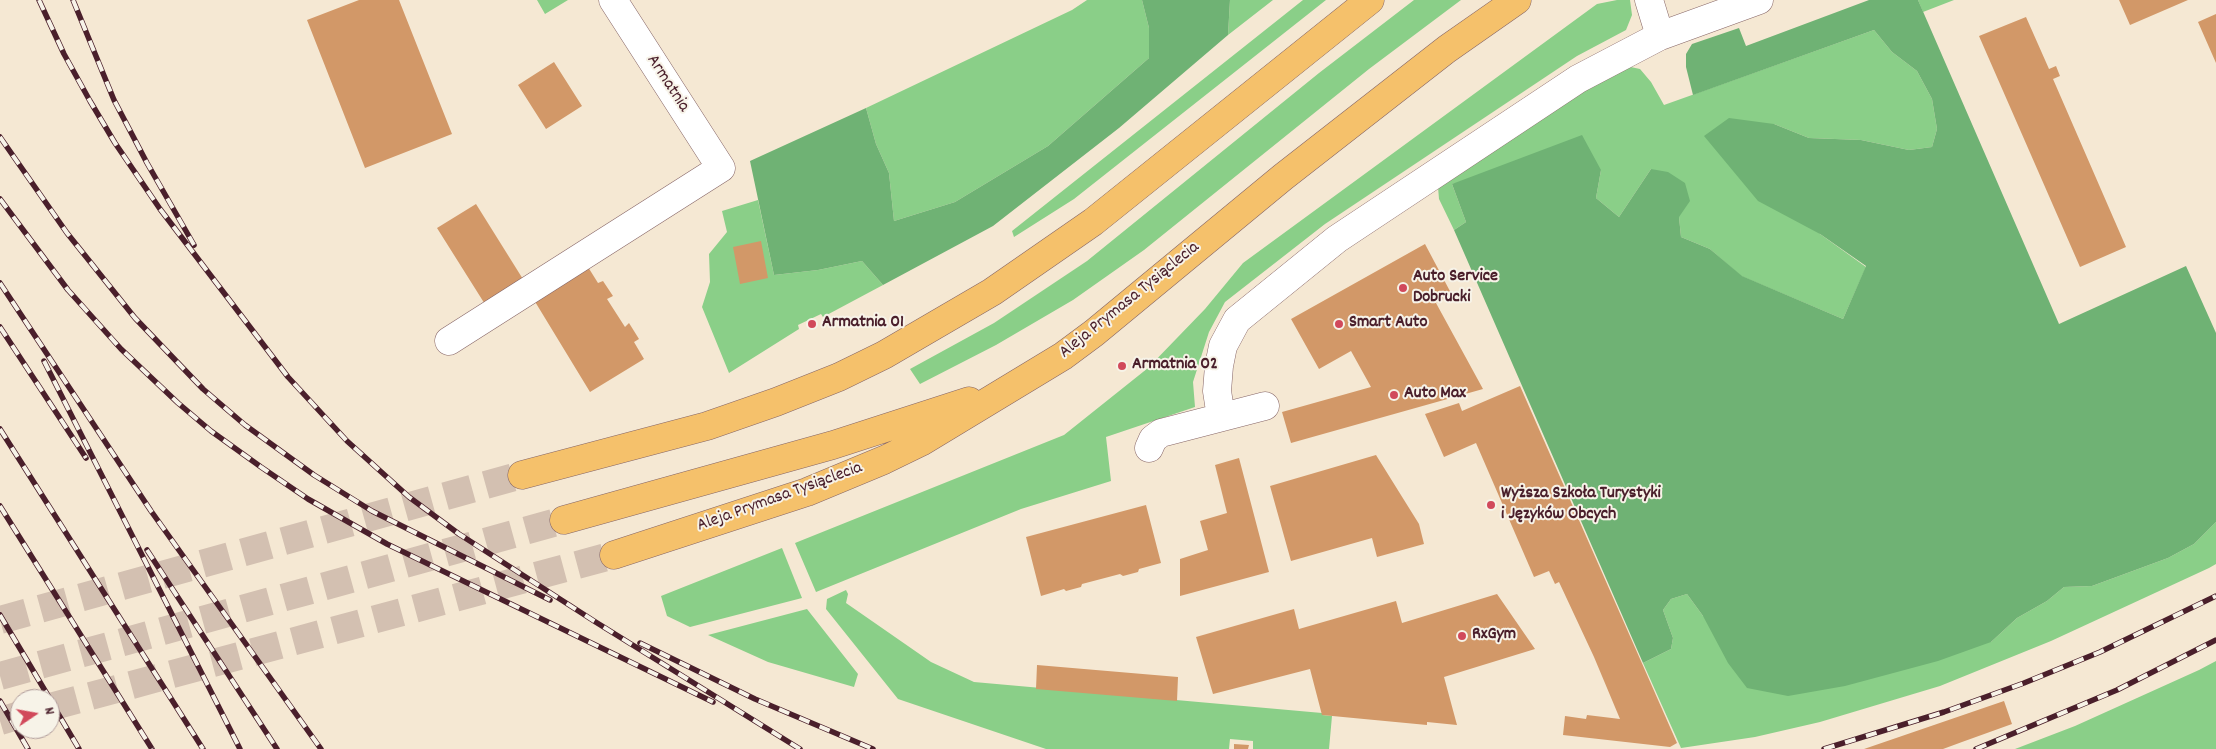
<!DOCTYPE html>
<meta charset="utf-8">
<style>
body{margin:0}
#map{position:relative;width:2216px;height:749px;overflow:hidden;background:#f5e8d3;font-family:Dekko,sans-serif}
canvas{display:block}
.north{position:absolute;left:10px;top:689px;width:50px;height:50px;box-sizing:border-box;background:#f7f3e8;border:1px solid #b29e9c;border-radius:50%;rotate:78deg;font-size:14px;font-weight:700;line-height:20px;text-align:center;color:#4a1f2b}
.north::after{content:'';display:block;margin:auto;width:18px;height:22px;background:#d1495b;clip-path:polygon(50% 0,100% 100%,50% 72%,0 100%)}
</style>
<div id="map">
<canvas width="2216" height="749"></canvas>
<div class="north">N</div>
</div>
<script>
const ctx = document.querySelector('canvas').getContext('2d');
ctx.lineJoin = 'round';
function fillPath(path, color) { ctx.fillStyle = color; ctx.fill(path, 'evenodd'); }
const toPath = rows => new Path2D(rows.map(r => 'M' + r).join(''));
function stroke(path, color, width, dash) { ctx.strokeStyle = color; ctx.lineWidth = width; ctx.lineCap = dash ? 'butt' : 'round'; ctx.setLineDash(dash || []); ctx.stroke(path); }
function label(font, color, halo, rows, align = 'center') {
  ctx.font = font + ' Dekko,sans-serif'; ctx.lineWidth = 4; ctx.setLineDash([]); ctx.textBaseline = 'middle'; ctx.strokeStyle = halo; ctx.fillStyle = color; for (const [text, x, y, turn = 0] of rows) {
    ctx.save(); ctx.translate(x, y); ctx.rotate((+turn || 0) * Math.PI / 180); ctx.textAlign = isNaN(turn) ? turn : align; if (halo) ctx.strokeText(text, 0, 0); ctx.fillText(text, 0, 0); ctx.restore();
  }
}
fillPath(toPath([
 [537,0,568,0,545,14],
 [1087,0,1142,0,1149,28,1149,58,1048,146,955,202,894,221,889,173,876,144,866,108,1072,10],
 [1230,0,1273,0,1228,35],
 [1303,0,1326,0,1074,199,1014,237,1012,231],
 [1414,0,1461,0,1369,69,1144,250,1073,300,996,345,920,384,910,369,994,323,1087,261,1319,73],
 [1617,0,1630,0,1632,15,1626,30,1577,56,1325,224,1225,302,1209,332,1193,382,1195,407,1106,437,1111,481,1021,509,816,592,795,543,1064,435,1148,368,1205,309,1243,263,1597,4],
 [1918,0,1954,0,1923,12],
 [1874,30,1892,52,1917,71,1932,99,1937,129,1932,147,1909,150,1861,140,1809,138,1774,124,1820,234,1866,267,1843,319,1741,276,1710,249,1681,237,1679,217,1651,169,1619,217,1596,198,1601,170,1452,184,1466,222,1454,230,1439,199,1438,187,1573,98,1626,66,1640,69,1651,82,1664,105],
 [758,200,774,275,818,270,862,261,883,285,823,317,821,314,798,325,799,329,729,373,702,307,710,282,709,254,727,232,722,211],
 [2216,522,2216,564,2209,568,2051,641,1940,686,1820,722,1755,737,1681,748,1643,663,1671,649,1673,638,1663,610,1671,599,1687,594,1703,616,1991,642,2017,618,2047,601,2064,587,2092,586,2168,558,2194,544],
 [782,548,802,598,690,627,667,616,661,596],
 [846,590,848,594,846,603,931,662,974,682,1322,713,1322,715,1332,716,1329,749,1253,749,1253,741,1230,739,1229,749,1046,749,898,699,826,609,827,599],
 [807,609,858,674,854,687,768,662,708,635],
 [2216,661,2216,749,2015,749,2075,726,2199,670]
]), '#8acf88');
fillPath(toPath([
 [1142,0,1230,0,1228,35,1119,128,993,226,883,285,862,261,818,270,774,275,750,161,866,108,876,144,889,173,894,221,955,202,1048,146,1149,58,1149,28],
 [1869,0,1918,0,2059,324,2186,266,2216,333,2216,522,2194,544,2168,558,2092,586,2064,587,2047,601,2017,618,1991,642,1938,661,1845,686,1788,696,1747,688,1728,663,1703,616,1687,594,1671,599,1663,610,1673,638,1671,649,1643,663,1454,230,1466,222,1452,184,1582,135,1601,170,1596,198,1619,217,1651,169,1668,172,1685,183,1690,201,1679,217,1681,237,1710,249,1742,276,1843,319,1866,266,1820,234,1758,201,1704,136,1729,118,1774,124,1809,138,1861,140,1909,150,1932,147,1937,129,1932,99,1917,71,1892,52,1874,30,1693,95,1686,67,1686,54,1692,44,1739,28,1746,46]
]), '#6fb274');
fillPath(toPath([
 [359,0,399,0,452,134,365,168,307,20],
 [2119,0,2188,0,2130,25],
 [2216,14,2216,63,2198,22],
 [2026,17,2049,69,2056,66,2060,76,2053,79,2126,247,2080,267,1979,36],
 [554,62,582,106,546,129,518,85],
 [476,204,526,284,488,309,437,228],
 [761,241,768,278,740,284,733,247],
 [1425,244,1452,295,1436,303,1483,389,1291,443,1282,412,1371,387,1351,351,1319,369,1291,319],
 [588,267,598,283,603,281,613,296,607,299,625,327,629,323,639,339,634,342,644,359,590,392,534,300],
 [1520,386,1677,743,1670,747,1563,735,1565,716,1586,719,1587,715,1620,719,1594,657,1559,582,1555,584,1549,571,1534,577,1476,443,1444,457,1425,414,1459,403,1462,411],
 [1376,455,1419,524,1424,544,1377,557,1372,538,1291,561,1270,486],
 [1239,458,1269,572,1180,596,1180,559,1208,550,1200,521,1227,513,1215,465],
 [1146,505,1161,563,1139,569,1138,572,1123,576,1120,574,1082,584,1081,587,1066,591,1064,589,1041,596,1026,537],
 [1497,594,1535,649,1444,677,1457,725,1427,722,1427,725,1322,715,1310,669,1213,694,1196,637,1294,609,1299,629,1396,601,1402,623],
 [1037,665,1178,677,1177,701,1036,689],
 [2004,701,2012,724,1962,742,1943,749,1864,749],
 [1234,744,1249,745,1248,749,1234,749]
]), '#d29868');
stroke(toPath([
 [0,620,522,475],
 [0,676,564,520],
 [50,707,614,555],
 [0,721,20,715]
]), '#d3c0b1', 28, [28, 14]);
const minor = toPath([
 [1649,0,1660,36],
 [449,341,721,168,613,0],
 [1221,417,1217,391,1219,366,1223,346,1237,320,1337,239,1578,79,1660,36,1759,0],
 [1149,448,1153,439,1161,433,1265,406]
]);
const major = toPath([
 [522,475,707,426,776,402,839,377,884,355,992,292,1093,222,1370,0],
 [564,520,833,445,969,401],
 [614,555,807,492,884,460,921,442,1063,356,1094,333,1283,177,1447,49,1517,0]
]);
stroke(minor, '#866566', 29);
stroke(major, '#866566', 29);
stroke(minor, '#fff', 28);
stroke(major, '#f5c16b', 28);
const rail = toPath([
 [39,0,64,54,90,101,115,143,160,209,288,377,347,441,409,497,459,534,594,621,800,749],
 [73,0,114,100,147,163,194,245],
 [0,137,67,233,135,318,203,389,245,425,314,475,372,511,550,600],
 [0,199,68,290,121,349,178,403,211,431,261,467,308,499,387,544,713,702],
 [0,283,151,511,321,749],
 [0,327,86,458],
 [44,361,240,749],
 [0,429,203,749],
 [0,506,152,749],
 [147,550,277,749],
 [0,615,50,699],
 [640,643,755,699,873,749],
 [50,700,79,749],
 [0,701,28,749],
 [1824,749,1944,712,2024,683,2100,652,2216,596],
 [1976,749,2117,690,2216,640]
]);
stroke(rail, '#4a1f2b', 5.5);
stroke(rail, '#f7f3e8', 4, [11]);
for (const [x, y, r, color] of [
 [1403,288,5,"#d1495b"],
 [812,324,5,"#d1495b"],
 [1339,324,5,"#d1495b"],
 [1122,366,5,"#d1495b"],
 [1394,395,5,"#d1495b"],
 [1491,505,5,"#d1495b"],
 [1462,636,5,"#d1495b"]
]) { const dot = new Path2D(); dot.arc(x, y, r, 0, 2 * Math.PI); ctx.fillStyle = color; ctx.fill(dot); stroke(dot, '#f7f3e8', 2); }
label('18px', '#4a1f2b', '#f7f3e8', [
 ["Armatnia",667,84,57],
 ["Aleja Prymasa Tysiąclecia",1130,301,-39],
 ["Aleja Prymasa Tysiąclecia",780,498,-20]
]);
label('bold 18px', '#4a1f2b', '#f7f3e8', [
 ["Auto Service",1413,278],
 ["Dobrucki",1413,299],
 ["Armatnia 01",822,324],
 ["Smart Auto",1349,324],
 ["Armatnia 02",1132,366],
 ["Auto Max",1404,395],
 ["Wyższa Szkoła Turystyki",1501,495],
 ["i Języków Obcych",1501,516],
 ["RxGym",1472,636]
], 'left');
</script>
